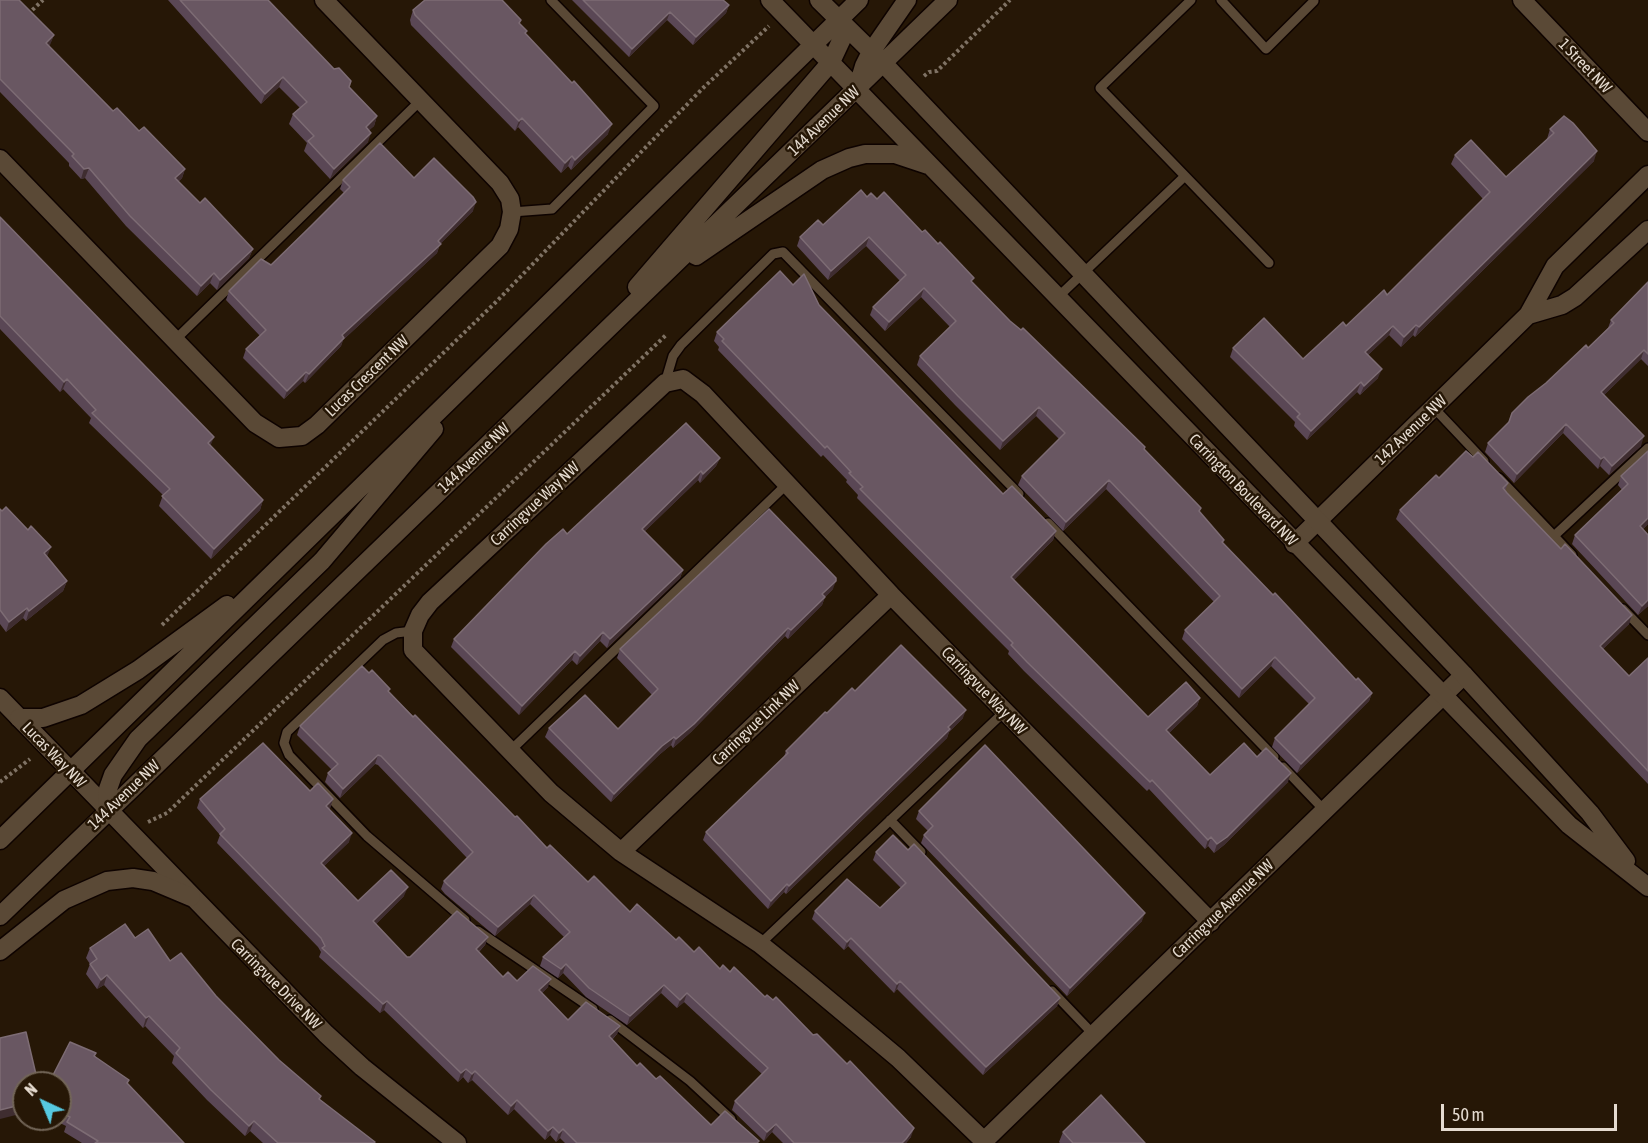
<!DOCTYPE html>
<style>
body{margin:0}
#map{position:relative;width:1648px;height:1143px;overflow:hidden;background:#261706;font-family:"Asap Condensed",sans-serif}
canvas{display:block}
.north{position:absolute;left:12px;top:1071px;width:60px;height:60px;box-sizing:border-box;background:#261706;border:2px solid #726557;border-radius:50%;rotate:316deg;font-size:16px;font-weight:700;line-height:24px;text-align:center;color:#e5dbd0}
.north::after{content:'';display:block;margin:auto;width:21px;height:27px;background:#56c9e1;clip-path:polygon(50% 0,100% 100%,50% 72%,0 100%)}
.scale{position:absolute;left:1441px;top:1104px;width:176px;height:27px;box-sizing:border-box;border:3px solid #e5dbd0;border-top:0;padding-left:8px;font-size:18px;line-height:21px;white-space:nowrap;color:#e5dbd0;-webkit-text-stroke:4px #261706;paint-order:stroke}
</style>
<div id="map">
<canvas width="1648" height="1143"></canvas>
<div class="north">N</div>
<div class="scale">50 m</div>
</div>
<script>
const ctx = document.querySelector('canvas').getContext('2d');
ctx.lineJoin = 'round';
const toPath = rows => new Path2D(rows.map(r => 'M' + r).join(''));
function stroke(path, color, width, dash) { ctx.strokeStyle = color; ctx.lineWidth = width; ctx.lineCap = dash ? 'butt' : 'round'; ctx.setLineDash(dash || []); ctx.stroke(path); }
function fillPath(path, color) { ctx.fillStyle = color; ctx.fill(path, 'evenodd'); }
function label(font, color, halo, rows, align = 'center') {
  ctx.font = font + ' "Asap Condensed",sans-serif'; ctx.lineWidth = 5; ctx.setLineDash([]); ctx.textBaseline = 'middle'; ctx.strokeStyle = halo; ctx.fillStyle = color; for (const [text, x, y, turn = 0] of rows) {
    ctx.save(); ctx.translate(x, y); ctx.rotate((+turn || 0) * Math.PI / 180); ctx.textAlign = isNaN(turn) ? turn : align; if (halo) ctx.strokeText(text, 0, 0); ctx.fillText(text, 0, 0); ctx.restore();
  }
}
const lane = toPath([
 [1221,0,1266,49,1314,1],
 [1185,176,1269,263],
 [512,212,552,209,654,106,551,0],
 [1058,297,1185,176,1100,88,1191,0],
 [175,340,420,101],
 [665,383,673,356,681,345,773,254,783,252,1019,494],
 [1434,408,1484,461],
 [1499,478,1572,555],
 [1048,523,1274,757],
 [1554,536,1648,448],
 [1623,609,1648,635],
 [413,631,396,633,383,640,287,732,284,743,289,755,367,836,465,920],
 [509,752,787,484],
 [1283,767,1325,811],
 [890,820,921,852],
 [478,931,593,1009],
 [760,944,1004,712],
 [1052,991,1094,1035],
 [610,1020,690,1081,731,1119]
]);
const street = toPath([
 [1522,0,1648,132],
 [0,159,255,423,279,438,302,436,317,425,500,246,509,229,512,212,510,199,500,183,324,0],
 [1528,315,1562,305,1575,297,1648,230],
 [1294,544,1528,315,1555,266,1648,175],
 [0,698,326,1034,362,1067,457,1143],
 [621,852,891,595],
 [982,1143,1464,675],
 [986,1143,898,1058,801,977,760,944,621,852,551,793,413,650,413,631,420,615,430,602,665,383,683,379,703,394,891,595,1211,922]
]);
const secondary = toPath([
 [770,0,1569,825,1648,887],
 [819,0,884,64,1464,675,1590,813,1626,861],
 [857,89,864,66,871,52,907,0],
 [696,256,822,170,849,158,865,154,895,154,928,165],
 [637,287,831,62,846,30,839,21],
 [19,718,43,718,81,705,138,670,227,605],
 [107,811,108,789,113,775,138,739,322,561,434,429],
 [0,840,859,0],
 [0,916,948,0],
 [0,951,64,900,107,881,133,878,153,881,191,897]
]);
stroke(lane, '#0e0300', 12);
stroke(street, '#0e0300', 21);
stroke(secondary, '#0e0300', 21);
stroke(toPath([
 [28,14,43,0],
 [924,76,929,72,937,71,1010,0],
 [162,625,498,300,703,88,769,26],
 [0,782,30,759],
 [148,822,167,813,666,335]
]), '#7f7264', 4, [3, 3]);
stroke(lane, '#5a4936', 9);
stroke(street, '#5a4936', 18);
stroke(secondary, '#5a4936', 18);
fillPath(toPath([
 [0,0,54,35,49,46,113,111,185,169,182,178,178,182,200,203,253,249,249,258,217,290,210,283,197,296,126,226,85,178,81,179,69,166,69,163,0,92],
 [168,0,268,0,377,116,374,126,369,130,368,142,330,179,304,151,307,143,289,124,293,114,300,108,279,87,261,104],
 [572,0,723,0,729,5,726,13,693,45,667,20,629,57],
 [413,10,520,24,526,34,608,134,571,170,568,166,561,173,518,127,515,131,411,25,410,20],
 [1550,129,1594,161,1415,337,1413,335,1401,347,1389,335,1368,355,1378,378,1360,395,1357,392,1307,440,1294,426,1295,422,1230,357,1233,348,1303,359,1387,295,1483,199,1451,164,1455,155,1506,177,1547,139],
 [414,178,473,211,440,244,437,253,343,340,341,346,305,383,303,381,284,399,243,358,246,349,260,336,226,300,229,291,271,265,311,226,344,193,340,189,343,180],
 [867,197,877,199,972,282,1010,321,1144,450,1224,540,1223,543,1356,680,1372,693,1369,701,1297,773,1272,747,1275,738,1309,704,1271,666,1239,698,1182,639,1185,630,1214,602,1106,489,1063,531,1018,485,1022,476,1059,439,1036,416,1000,450,955,405,917,365,920,356,950,327,921,297,885,331,870,315,873,307,900,281,866,246,828,280,797,246,800,237,823,225],
 [0,217,210,446,263,500,260,510,211,559,159,506,163,495,89,423,91,418,63,389,60,392,0,329],
 [1648,282,1648,366,1641,359,1604,395,1641,446,1609,475,1600,466,1598,469,1563,433,1514,483,1485,452,1488,443,1508,423,1512,413,1588,348,1608,328,1611,320],
 [793,285,819,305,1003,494,1056,531,1053,540,1014,580,1148,717,1200,698,1197,706,1169,733,1210,775,1257,757,1288,782,1224,845,1214,853,1208,846,1205,849,1149,789,1147,791,1024,671,1008,654,1009,651,857,498,858,495,846,482,847,480,823,455,821,457,718,350,719,347,714,341,717,332],
 [1648,451,1648,524,1643,529,1648,535,1648,606,1638,615,1572,544,1575,535,1622,490,1618,485,1621,476],
 [1473,457,1508,483,1505,491,1507,493,1561,549,1632,615,1629,624,1603,649,1629,676,1648,658,1648,784,1396,519,1400,510,1439,478],
 [720,458,716,466,700,483,698,480,645,531,683,570,680,578,607,648,600,641,577,665,572,660,519,715,451,647,454,639,567,534],
 [0,509,47,556,67,581,63,591,26,621,23,618,6,632,0,624],
 [833,589,825,597,822,605,788,639,785,636,691,732,673,748,671,745,659,755,611,802,545,737,549,728,618,729,652,695,617,658,620,649],
 [855,691,963,718,949,732,947,738,786,894,784,892,768,909,703,840,706,832,784,757,786,751,827,713],
 [389,692,515,817,547,848,588,882,630,912,676,940,694,952,720,969,730,972,911,1137,906,1143,783,1143,772,1132,764,1141,732,1110,735,1101,762,1074,684,1002,677,1008,661,993,627,1025,586,997,563,973,558,978,540,966,543,957,564,937,530,904,495,936,445,894,441,889,444,881,467,858,378,765,375,764,340,798,325,782,328,773,332,770,297,735,300,726],
 [310,791,333,799,330,808,329,809,349,842,324,866,358,901,404,896,376,924,407,957,410,957,488,937,485,945,479,952,503,977,548,987,542,993,568,1020,620,1026,617,1034,612,1040,637,1066,656,1079,711,1125,759,1141,758,1143,565,1143,560,1138,556,1142,550,1135,545,1140,514,1109,508,1115,472,1080,468,1083,463,1077,458,1082,384,1010,380,1013,319,957,321,952,318,947,217,843,220,835,197,808,200,799],
 [919,811,1142,921,1067,996,921,843,924,835,928,831,916,819],
 [876,852,1060,998,1057,1006,983,1075,897,989,894,993,848,946,844,950,812,919,815,911,880,908,901,888,873,860],
 [135,938,170,961,216,996,279,1060,320,1100,375,1142,375,1143,263,1143,250,1131,245,1136,207,1100,172,1063,174,1056,145,1026,143,1028,104,985,97,989,86,974,90,964,86,958,90,948],
 [95,1056,127,1084,184,1143,82,1143,64,1132,66,1126,52,1119,60,1119,60,1083],
 [1063,1132,1145,1143,1060,1143,1059,1142]
]), '#5a4755');
fillPath(toPath([
 [729,5,726,13,693,45,696,37],
 [670,12,667,20,629,57,632,49],
 [54,35,50,45,42,53,46,43],
 [283,77,279,87,261,104,265,94],
 [377,116,374,126,362,137,366,127],
 [522,118,518,127,515,131,519,121],
 [612,124,608,134,571,170,575,160],
 [371,133,368,142,330,179,334,169],
 [1597,151,1594,161,1415,337,1419,327],
 [572,156,568,166,561,173,565,163],
 [89,168,85,178,81,179,84,169],
 [185,169,182,178,171,188,175,178],
 [476,202,473,211,440,244,437,253,343,340,341,346,305,383,309,374,342,335,438,241],
 [869,237,866,246,828,280,831,271],
 [253,249,249,258,217,290,220,280],
 [214,273,210,283,197,296,201,286],
 [924,288,921,297,885,331,889,322],
 [1416,325,1413,335,1401,347,1404,337],
 [1393,326,1389,335,1362,361,1365,352],
 [1644,350,1641,359,1598,401,1601,392],
 [1382,369,1378,378,1360,395,1364,386],
 [306,372,303,381,284,399,287,391],
 [67,379,63,389,60,392,64,382],
 [1361,382,1357,392,1307,440,1311,431],
 [1039,407,1036,416,1000,450,1003,441],
 [1566,424,1563,433,1514,483,1517,474],
 [1644,436,1641,446,1609,475,1612,466],
 [214,437,210,447,208,443],
 [1604,457,1600,466,1598,469,1601,459],
 [720,458,716,466,700,483,703,474],
 [701,471,698,480,639,537,642,529],
 [1109,480,1106,489,1063,531,1066,522],
 [263,500,260,510,211,559,214,549],
 [1648,518,1648,524,1636,535,1640,526],
 [1056,531,1053,540,1008,586,1011,577],
 [51,547,47,557,44,553],
 [683,570,680,578,607,648,610,639],
 [67,581,63,591,26,621,29,611],
 [836,581,833,589,819,602,822,594],
 [825,597,822,605,788,639,791,630],
 [1648,600,1648,606,1638,615,1642,606],
 [27,608,23,618,6,632,9,622],
 [1632,615,1629,624,1597,655,1600,646],
 [788,628,785,636,691,732,673,748,676,739],
 [603,632,600,641,577,665,580,656],
 [575,651,572,660,519,715,522,706],
 [1275,657,1271,666,1239,698,1242,689],
 [1372,693,1369,701,1297,773,1301,764],
 [1200,698,1197,706,1163,739,1166,730],
 [966,710,963,718,949,732,947,738,786,894,789,886],
 [674,737,671,745,659,755,611,802,614,794,662,746],
 [378,755,375,764,340,798,343,789],
 [1291,773,1288,782,1224,845,1214,853,1217,844],
 [333,799,330,808,323,815,326,806],
 [352,833,349,842,318,872,321,863],
 [1211,837,1208,846,1205,849,1208,840],
 [787,884,784,892,768,909,771,901],
 [408,887,404,896,370,930,373,921],
 [534,895,530,904,495,936,498,927],
 [1145,913,1142,921,1067,996,1070,988],
 [488,937,485,945,473,957,476,949],
 [851,938,848,946,844,950,847,942],
 [566,964,563,973,558,978,561,969],
 [107,975,104,985,97,989,101,980],
 [551,979,548,987,536,999,539,990],
 [900,981,897,989,894,993,897,984],
 [664,985,661,993,627,1025,630,1016],
 [687,993,684,1002,677,1008,680,1000],
 [1060,998,1057,1006,983,1075,986,1067],
 [387,1001,384,1010,380,1013,383,1004],
 [149,1016,145,1026,143,1028,146,1018],
 [620,1026,617,1034,606,1045,609,1036],
 [466,1069,463,1077,458,1082,461,1073],
 [475,1071,472,1080,468,1083,472,1074],
 [517,1100,514,1109,508,1115,511,1106],
 [24,1104,24,1113,0,1119,0,1110],
 [254,1121,250,1131,245,1136,249,1126],
 [776,1124,772,1132,764,1141,767,1132],
 [553,1127,550,1135,545,1140,548,1131],
 [914,1128,911,1137,906,1143,902,1143],
 [563,1129,560,1138,556,1142,559,1133]
]), '#3f2d30');
const building = toPath([
 [0,0,19,0,54,35,46,43,113,111,117,108,139,131,144,127,185,169,175,178,200,203,205,198,253,249,220,280,214,273,201,286,130,216,89,168,84,169,72,156,74,154,0,79,0,0],
 [180,0,268,0,334,69,339,68,351,81,349,87,377,116,366,127,371,133,334,169,308,141,314,136,293,114,307,102,283,77,265,94,180,0],
 [425,0,502,0,521,20,519,23,527,31,525,33,572,83,574,81,612,124,575,160,572,156,565,163,522,118,519,121,415,15,413,10,425,0],
 [583,0,723,0,729,5,696,37,670,12,632,49,583,0],
 [1564,116,1573,123,1597,151,1419,327,1416,325,1404,337,1393,326,1365,352,1382,369,1364,386,1361,382,1311,431,1297,417,1300,414,1233,348,1264,318,1303,359,1343,322,1346,326,1384,290,1387,295,1490,192,1455,155,1471,140,1506,177,1554,133,1550,129,1564,116],
 [380,143,414,178,434,158,473,197,476,202,438,241,441,244,342,335,344,338,309,374,306,372,287,391,246,349,266,330,229,291,261,259,271,265,311,226,350,187,343,180,380,143],
 [861,190,867,197,871,193,877,199,884,192,922,232,925,230,938,244,940,242,974,278,971,281,1010,321,1021,330,1023,328,1145,447,1144,449,1201,508,1199,511,1224,540,1222,542,1273,595,1275,593,1356,680,1358,678,1372,693,1301,764,1275,738,1315,698,1275,657,1242,689,1185,630,1220,596,1109,480,1066,522,1022,476,1065,433,1039,407,1003,441,958,396,920,356,956,321,924,288,889,322,873,307,906,275,869,237,831,271,800,237,818,220,823,225,861,190],
 [0,217,214,437,208,443,263,500,214,549,162,496,170,489,92,413,96,410,67,379,64,382,0,316,0,217],
 [780,271,793,285,804,274,819,305,1003,494,1012,486,1056,531,1011,577,1148,717,1186,682,1200,698,1166,730,1210,775,1244,743,1257,757,1266,748,1291,773,1227,837,1217,844,1211,837,1208,840,1152,780,1150,782,1027,662,1011,645,1013,643,860,489,863,487,849,473,851,472,827,446,825,448,722,341,724,339,717,332,780,271],
 [1648,282,1648,354,1644,350,1601,392,1644,436,1612,466,1604,457,1601,459,1566,424,1517,474,1488,443,1509,422,1512,413,1528,397,1546,383,1586,345,1588,348,1614,323,1611,320,1648,282],
 [686,423,720,458,703,474,701,471,642,529,683,570,610,639,603,632,580,656,575,651,522,706,454,639,546,544,563,529,567,534,686,423],
 [1466,451,1473,457,1478,452,1508,483,1503,488,1507,493,1561,549,1565,544,1632,615,1600,646,1629,676,1648,658,1648,771,1400,510,1436,475,1439,478,1466,451],
 [1648,451,1648,518,1640,526,1648,535,1648,600,1642,606,1575,535,1628,484,1621,476,1648,451],
 [6,507,28,530,31,526,51,547,44,553,67,581,29,611,27,608,9,622,0,610,0,509,2,511,6,507],
 [769,509,836,578,836,581,822,594,825,597,791,630,788,628,694,724,676,739,674,737,662,746,614,794,549,728,585,695,618,729,658,689,620,649,769,509],
 [901,645,966,710,948,727,950,729,789,886,787,884,771,901,706,832,788,753,786,751,825,712,827,713,852,688,855,691,901,645],
 [362,666,369,673,372,670,390,689,388,691,413,717,415,715,515,817,517,816,547,848,550,845,588,882,594,876,630,912,637,904,676,940,679,937,694,952,699,947,720,969,723,965,730,972,734,967,765,997,767,995,773,1000,776,997,813,1035,817,1034,847,1064,850,1061,914,1128,906,1139,902,1143,794,1143,776,1124,767,1132,735,1101,768,1068,687,993,680,1000,664,985,630,1016,589,988,566,964,561,969,543,957,570,932,534,895,498,927,448,885,444,881,473,852,381,756,378,755,343,789,328,773,338,764,300,726,362,666],
 [263,743,310,791,318,783,333,799,326,806,352,833,321,863,358,901,391,870,408,887,373,921,407,957,410,957,457,911,488,937,476,949,503,977,508,972,517,981,533,966,551,979,539,990,568,1020,586,1002,620,1026,609,1036,637,1066,640,1063,656,1079,660,1076,711,1125,725,1111,759,1141,757,1143,577,1143,563,1129,559,1133,553,1127,548,1131,517,1100,511,1106,475,1071,472,1074,466,1069,461,1073,387,1001,383,1004,322,948,325,946,321,938,220,834,225,829,200,799,263,743],
 [985,745,1145,913,1070,988,924,835,933,826,919,811,985,745],
 [893,835,908,850,914,844,1060,998,986,1067,900,981,897,984,851,938,847,942,815,911,847,879,880,908,906,883,876,852,893,835],
 [125,924,135,938,148,929,170,961,181,953,216,996,279,1060,321,1096,319,1099,375,1142,374,1143,278,1143,254,1121,249,1126,211,1090,176,1053,180,1048,149,1016,146,1018,107,975,101,980,90,964,97,959,90,948,125,924],
 [26,1032,38,1083,24,1083,24,1104,0,1110,0,1038,26,1032],
 [70,1042,96,1053,94,1056,129,1080,127,1083,184,1143,95,1143,98,1141,67,1122,70,1117,60,1112,60,1083,49,1083,70,1042],
 [1101,1095,1145,1143,1073,1143,1063,1132,1101,1095]
]);
fillPath(building, '#695762');
stroke(building, '#7d6c74', 1.5);
label('16px', '#e5dbd0', '#261706', [
 ["1 Street NW",1585,66,46],
 ["144 Avenue NW",824,121,-44],
 ["Lucas Crescent NW",367,376,-44],
 ["142 Avenue NW",1411,430,-44],
 ["144 Avenue NW",474,458,-44],
 ["Carrington Boulevard NW",1243,490,46],
 ["Carringvue Way NW",535,504,-43],
 ["Carringvue Way NW",984,691,46],
 ["Carringvue Link NW",756,723,-44],
 ["Lucas Way NW",54,755,46],
 ["144 Avenue NW",124,795,-44],
 ["Carringvue Avenue NW",1223,909,-44],
 ["Carringvue Drive NW",276,984,45]
]);
</script>
